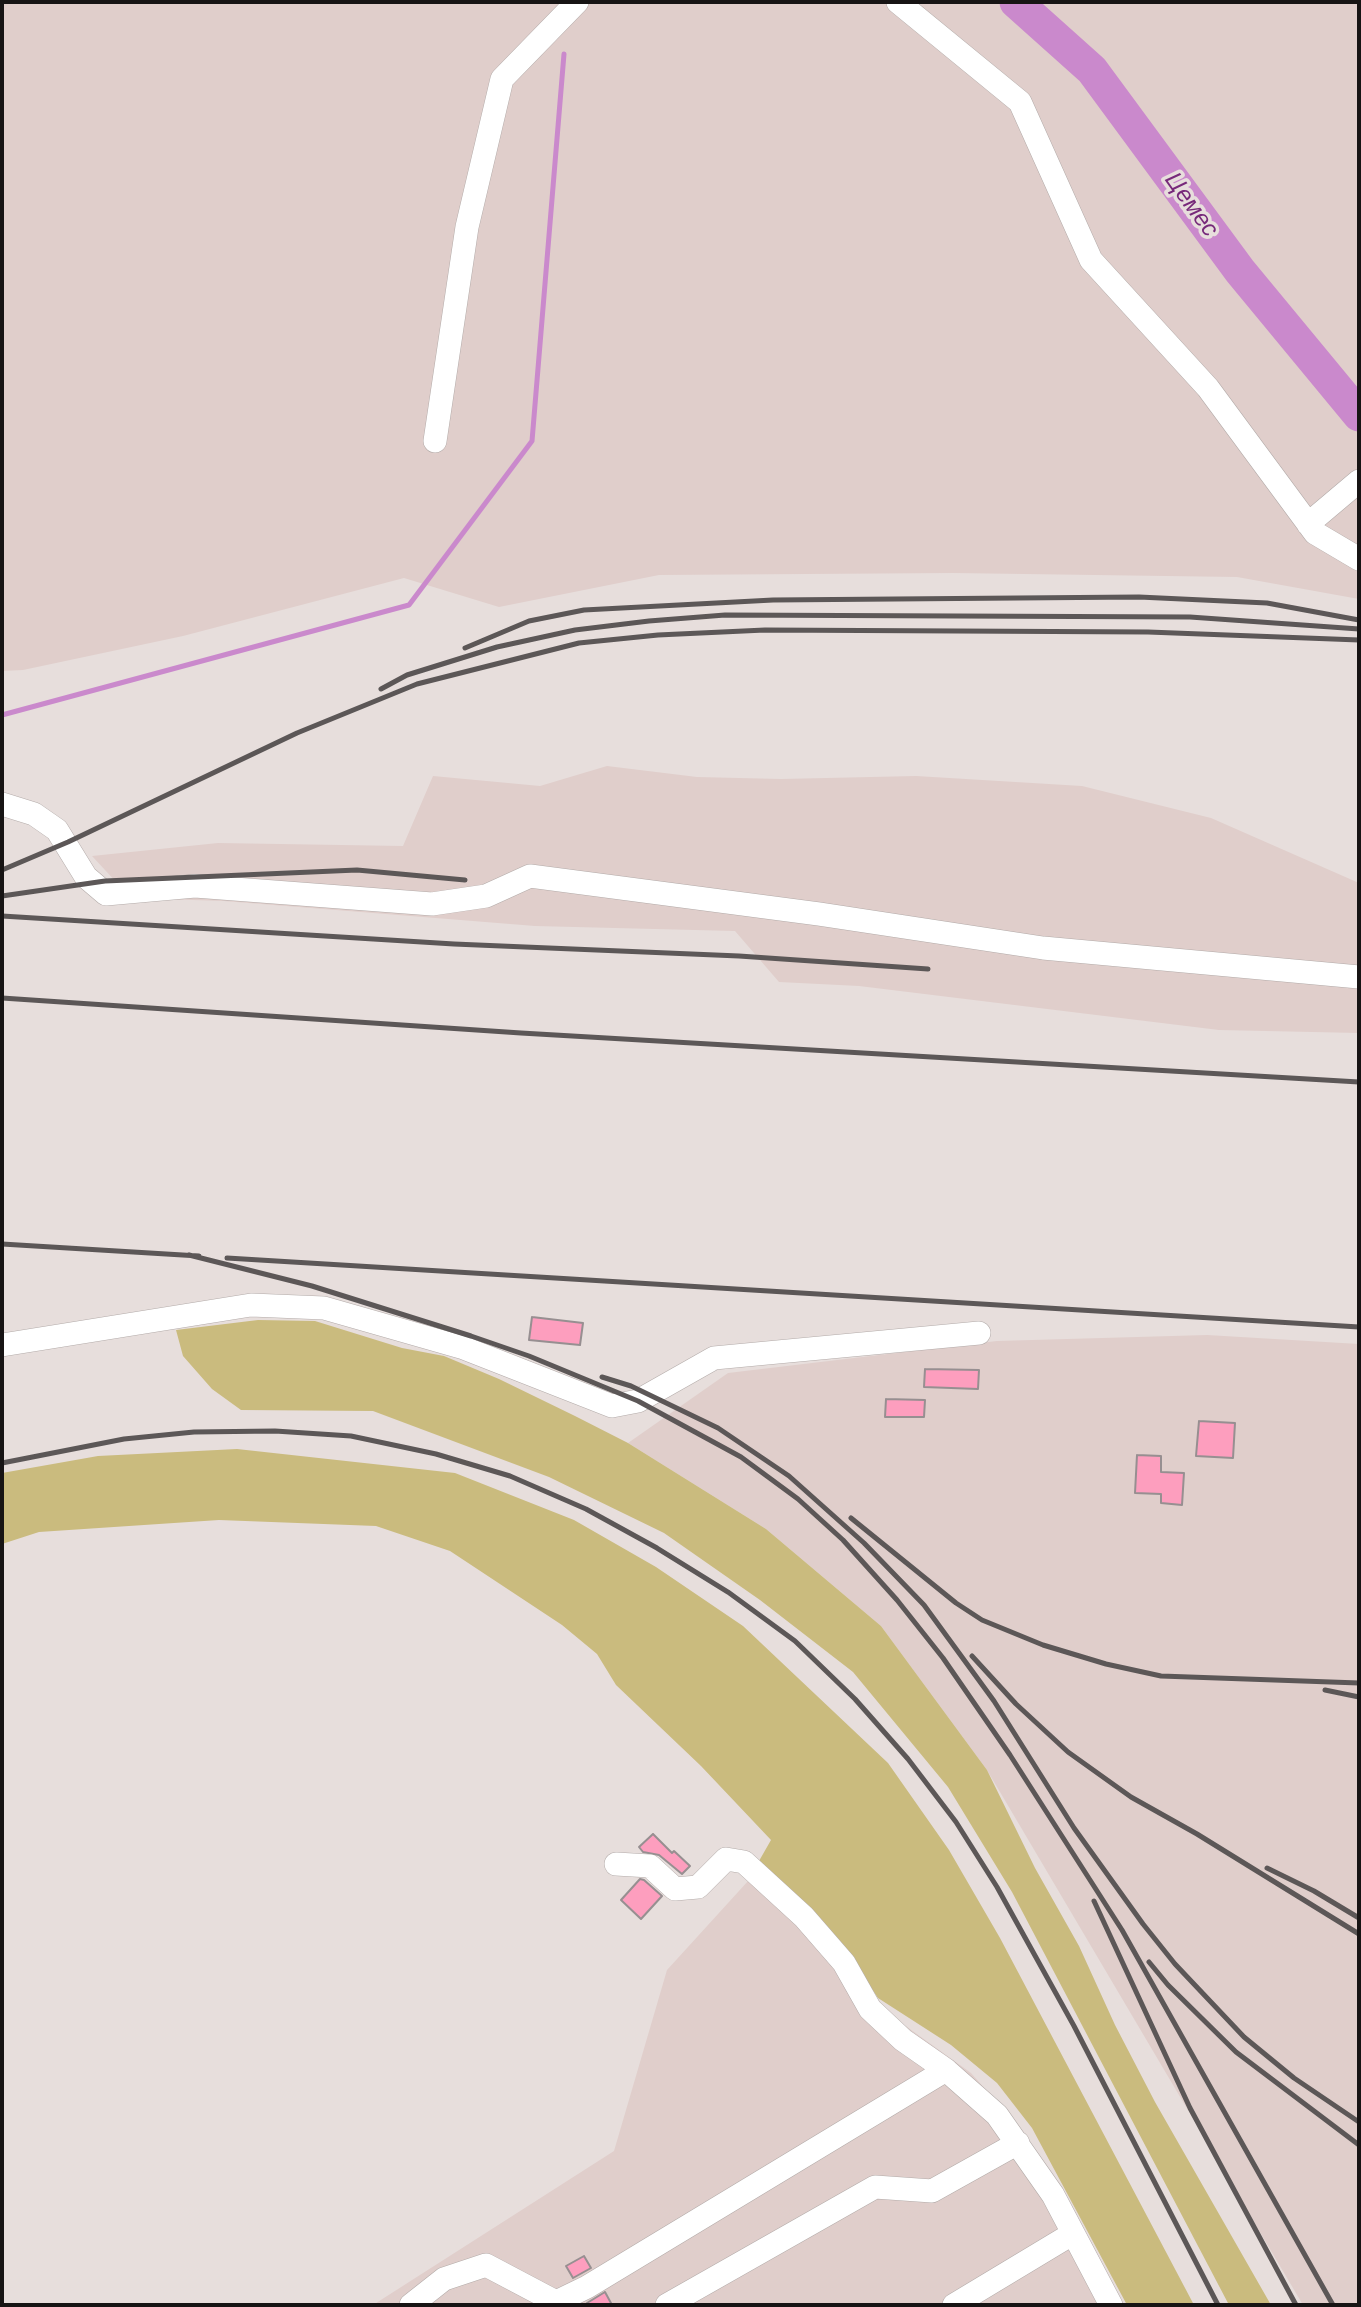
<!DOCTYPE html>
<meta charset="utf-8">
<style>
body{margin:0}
#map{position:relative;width:1361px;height:2307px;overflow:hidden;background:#e7dedc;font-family:Helvetica,sans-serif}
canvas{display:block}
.frame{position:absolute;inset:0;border:4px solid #171414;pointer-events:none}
</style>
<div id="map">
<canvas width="1361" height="2307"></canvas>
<div class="frame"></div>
</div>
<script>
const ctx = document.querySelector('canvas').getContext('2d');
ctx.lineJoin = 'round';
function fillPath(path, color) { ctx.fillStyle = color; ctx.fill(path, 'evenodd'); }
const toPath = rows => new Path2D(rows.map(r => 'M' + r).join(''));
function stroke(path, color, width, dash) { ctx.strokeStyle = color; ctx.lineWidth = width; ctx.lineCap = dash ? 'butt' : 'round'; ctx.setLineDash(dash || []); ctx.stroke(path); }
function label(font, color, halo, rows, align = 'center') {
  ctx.font = font + ' Helvetica,sans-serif'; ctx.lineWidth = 7; ctx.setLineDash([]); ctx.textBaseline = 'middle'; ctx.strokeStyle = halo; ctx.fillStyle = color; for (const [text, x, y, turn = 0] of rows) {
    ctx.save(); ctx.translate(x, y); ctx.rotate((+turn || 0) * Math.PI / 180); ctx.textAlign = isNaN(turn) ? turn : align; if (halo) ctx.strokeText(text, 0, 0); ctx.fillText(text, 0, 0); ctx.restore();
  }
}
fillPath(toPath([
 [2,2,1359,2,1359,599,1237,577,953,573,659,575,499,607,404,578,183,636,23,670,2,671],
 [607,766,697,777,781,779,916,776,1082,786,1211,818,1359,883,1359,1033,1219,1030,859,986,779,982,735,931,535,926,224,901,131,898,92,856,218,843,403,846,433,776,540,786],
 [1207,1335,1359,1344,1359,2305,1303,2305,987,1770,881,1626,766,1529,628,1443,728,1373,997,1341],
 [759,1869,871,2001,971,2073,1027,2136,1121,2305,373,2305,614,2151,667,1970]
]), '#e0cecb');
fillPath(toPath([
 [258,1320,315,1321,402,1348,444,1356,499,1379,575,1416,628,1443,766,1529,881,1626,987,1770,1035,1868,1079,1946,1115,2025,1155,2102,1271,2305,1229,2305,1012,1892,948,1787,853,1672,760,1600,664,1533,549,1477,373,1411,241,1410,212,1389,183,1356,176,1330],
 [237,1449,455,1473,574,1520,656,1567,743,1626,888,1763,949,1850,1000,1938,1194,2305,1127,2305,1032,2128,997,2083,951,2045,878,1998,850,1957,759,1861,771,1840,701,1766,616,1685,597,1654,562,1625,450,1551,376,1526,219,1520,39,1532,2,1544,2,1473,98,1456]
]), '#cabb7e');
stroke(toPath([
 [2,715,409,605,532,441,564,54]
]), '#ca89cc', 5);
stroke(toPath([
 [1016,2,1092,70,1240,271,1359,415]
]), '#ca89cc', 33);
const building = toPath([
 [532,1317,583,1323,580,1345,529,1340,532,1317],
 [925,1369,979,1370,978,1389,924,1387,925,1369],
 [886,1399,925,1400,924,1417,885,1417,886,1399],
 [1199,1421,1235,1423,1233,1458,1196,1456,1199,1421],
 [1137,1455,1161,1456,1161,1472,1184,1473,1182,1505,1161,1503,1161,1494,1135,1493,1137,1455],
 [653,1834,672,1853,674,1851,690,1866,682,1874,659,1855,643,1852,639,1847,653,1834],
 [640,1879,644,1880,662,1896,641,1919,621,1900,640,1879],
 [584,2256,591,2268,573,2278,566,2266,584,2256],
 [605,2292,612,2305,588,2305,587,2303,605,2292]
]);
fillPath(building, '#fd9ebe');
stroke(building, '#978f91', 2);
const minor = toPath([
 [898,2,1020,102,1091,260,1208,388,1315,533,1359,559],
 [435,441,467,227,502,79,577,2],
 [1308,524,1359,481],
 [2,804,34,814,57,830,86,877,106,894,195,886,432,904,486,896,530,876,819,914,1043,948,1359,977],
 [2,1345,251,1305,324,1308,464,1348,612,1406,638,1401,714,1358,979,1333],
 [616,1864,650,1866,675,1889,698,1887,726,1859,744,1862,804,1917,844,1963,870,2009,903,2040,946,2070,997,2115,1053,2195,1111,2305],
 [411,2305,444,2279,486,2265,556,2302,587,2287,946,2070],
 [667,2305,875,2187,932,2191,1018,2143],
 [954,2305,1072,2234]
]);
stroke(minor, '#b3aba9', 24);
stroke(minor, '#fff', 23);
stroke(toPath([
 [465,648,529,621,584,610,773,600,1139,597,1267,603,1359,620],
 [381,689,407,675,497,647,575,630,649,621,725,615,1190,617,1359,629],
 [2,870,68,842,297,733,417,684,579,643,658,635,765,630,1148,632,1359,640],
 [2,896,105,881,357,870,465,880],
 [2,916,454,944,739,956,928,969],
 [2,998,521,1033,1359,1082],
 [2,1244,199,1256],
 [189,1255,312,1286,471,1336,529,1356,638,1401,741,1457,798,1499,843,1540,897,1600,943,1658,1010,1755,1122,1930,1333,2305],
 [227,1258,1359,1327],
 [602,1377,631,1386,718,1428,789,1476,864,1543,924,1605,994,1701,1074,1828,1143,1924,1175,1964,1244,2037,1294,2078,1359,2122],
 [2,1463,124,1439,194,1432,275,1431,351,1436,436,1454,510,1476,586,1509,657,1548,728,1592,795,1641,855,1699,908,1759,956,1822,997,1887,1074,2026,1218,2305],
 [851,1518,956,1603,982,1620,1043,1645,1106,1664,1161,1676,1359,1683],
 [972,1656,1016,1704,1068,1752,1131,1797,1197,1834,1359,1934],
 [1325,1690,1359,1697],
 [1267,1868,1314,1891,1359,1918],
 [1094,1901,1190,2108,1296,2305],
 [1149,1962,1168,1985,1236,2052,1359,2145]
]), '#5c5757', 5);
label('italic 24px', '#77297a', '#e7dedc', [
 ["Цемес",1191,205,54]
]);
</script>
